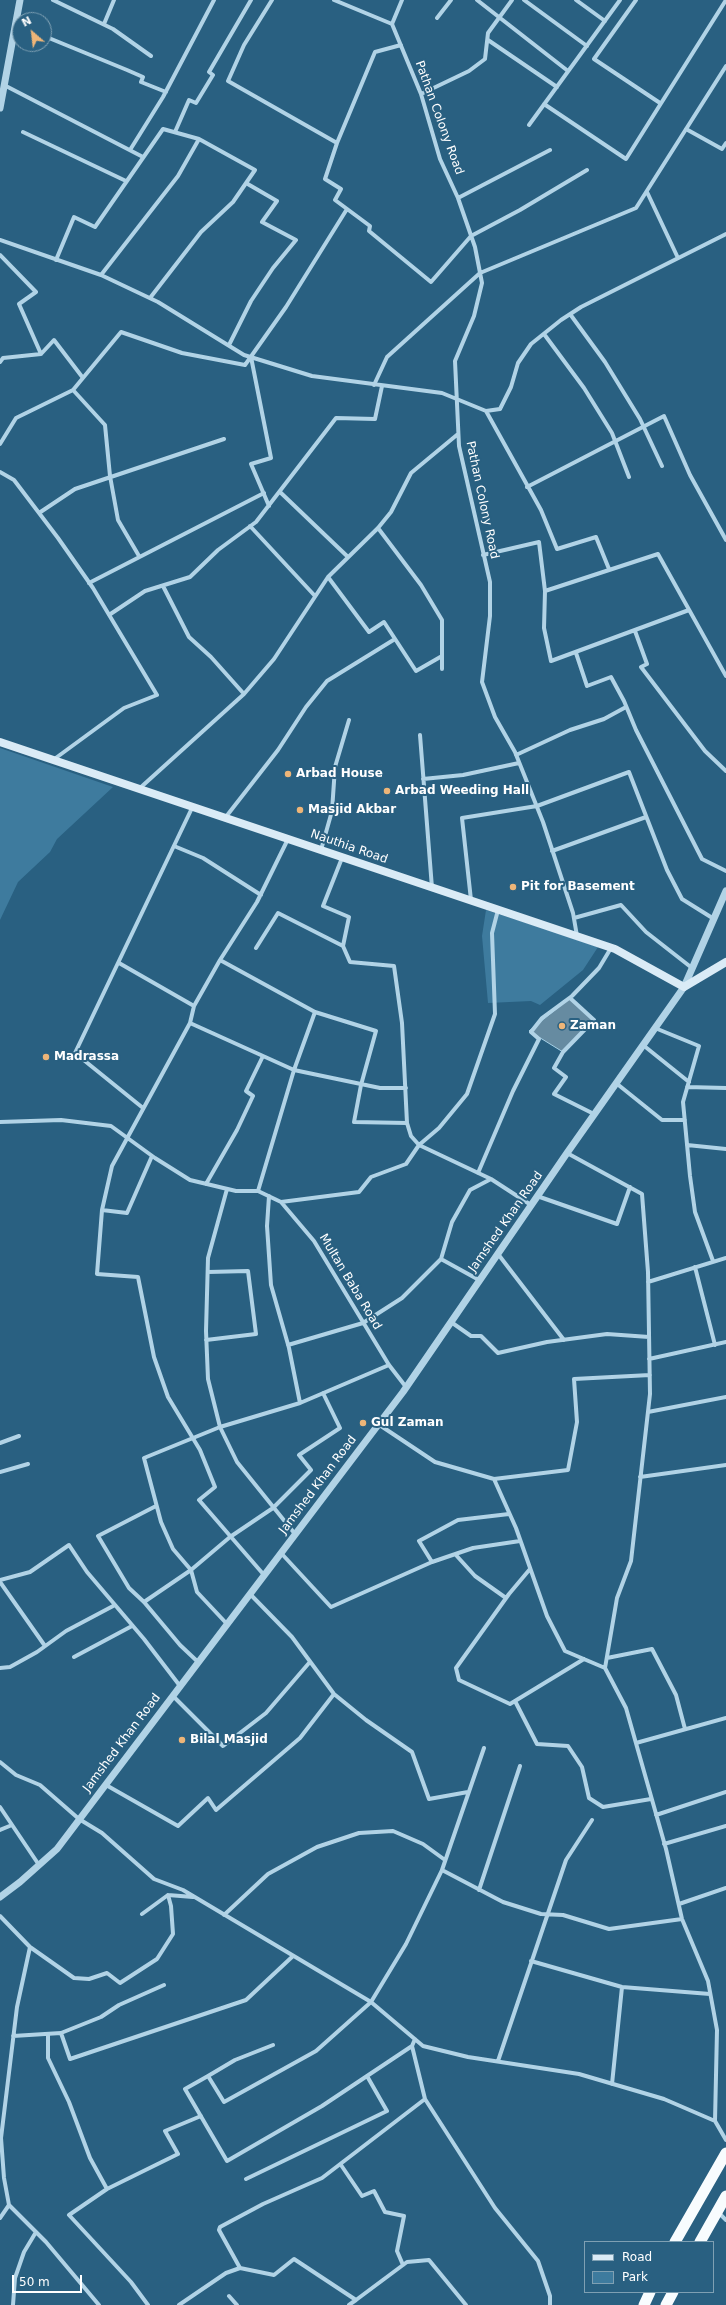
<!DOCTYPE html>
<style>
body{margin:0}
#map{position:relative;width:726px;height:2305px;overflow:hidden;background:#296081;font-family:"DejaVu Sans",sans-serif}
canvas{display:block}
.legend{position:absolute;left:584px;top:2241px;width:130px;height:52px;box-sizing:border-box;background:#296081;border:1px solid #7fa0b3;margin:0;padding:5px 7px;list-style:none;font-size:12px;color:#fff}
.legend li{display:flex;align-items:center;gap:8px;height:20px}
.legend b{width:20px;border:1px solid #7fa0b3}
.north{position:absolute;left:12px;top:12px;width:40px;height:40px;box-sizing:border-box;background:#296081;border:1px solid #7fa0b3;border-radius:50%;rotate:332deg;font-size:11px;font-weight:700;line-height:16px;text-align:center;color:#fff}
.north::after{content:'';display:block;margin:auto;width:14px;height:18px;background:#edb578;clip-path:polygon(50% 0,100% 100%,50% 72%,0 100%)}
.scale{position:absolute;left:12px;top:2275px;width:70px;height:18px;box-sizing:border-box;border:2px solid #fff;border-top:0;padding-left:5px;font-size:12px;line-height:14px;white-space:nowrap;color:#fff;-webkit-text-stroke:3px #296081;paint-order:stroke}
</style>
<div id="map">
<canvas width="726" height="2305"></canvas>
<ul class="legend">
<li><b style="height:5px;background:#daebf6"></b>Road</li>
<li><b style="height:11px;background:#3e7b9e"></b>Park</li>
</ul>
<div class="north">N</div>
<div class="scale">50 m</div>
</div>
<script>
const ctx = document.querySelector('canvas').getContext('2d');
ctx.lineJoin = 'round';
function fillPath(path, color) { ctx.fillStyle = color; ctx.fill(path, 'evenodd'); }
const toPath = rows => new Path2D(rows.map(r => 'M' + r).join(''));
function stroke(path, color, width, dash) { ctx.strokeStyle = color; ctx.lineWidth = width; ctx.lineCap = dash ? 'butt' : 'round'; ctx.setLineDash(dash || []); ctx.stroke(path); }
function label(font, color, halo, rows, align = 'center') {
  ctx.font = font + ' "DejaVu Sans",sans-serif'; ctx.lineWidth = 4; ctx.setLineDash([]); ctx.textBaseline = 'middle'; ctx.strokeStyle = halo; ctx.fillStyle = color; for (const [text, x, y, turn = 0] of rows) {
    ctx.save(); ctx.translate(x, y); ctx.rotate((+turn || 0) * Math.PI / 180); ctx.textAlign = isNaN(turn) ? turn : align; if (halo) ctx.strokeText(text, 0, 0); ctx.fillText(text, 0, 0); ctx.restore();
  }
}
fillPath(toPath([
 [0,748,113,787,57,839,50,852,18,882,0,920],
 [486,910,557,933,598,947,583,970,540,1005,531,1001,488,1003,482,936]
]), '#3e7b9e');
const water = toPath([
 [570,998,594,1020,563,1052,529,1031,570,998]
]);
fillPath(water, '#668ba1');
stroke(water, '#a6d0e6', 1);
stroke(toPath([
 [53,0,113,29,151,56],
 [272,0,244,45,228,81,337,143,375,52,401,45],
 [334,0,392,24],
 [402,0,392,24,421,94,440,159,458,198,475,247,482,283,474,316,455,361,459,446,490,582,490,616,482,682,495,717,515,752,543,822,573,913,577,936],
 [477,0,568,71],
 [524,0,587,46],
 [576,0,605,21],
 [636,0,594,59,660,103],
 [437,18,451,0],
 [104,24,114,0],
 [44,36,127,70,143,77,141,82,166,92],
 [488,40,557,87],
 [4,85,143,157],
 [421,94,469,71,485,59,488,33,512,0],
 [544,104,626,159,726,0],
 [529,125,620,0],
 [686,129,722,149,726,143],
 [23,132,126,181],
 [175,132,189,100,196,103,213,75,209,72,251,0],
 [337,143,325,179,341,189,335,200,370,226,369,231,431,282,471,236,520,210,587,170],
 [130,150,163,97,214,0],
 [647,192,678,258],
 [458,198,550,150],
 [0,240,101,275,158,302,244,355,312,376,442,393,486,411,500,409,511,387,518,363,531,344,561,320,581,307,726,234],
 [0,255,36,292,19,304,41,354],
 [56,260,74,217,95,227,163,129,199,139],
 [101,275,178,176,199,139,255,170,233,202,201,232,150,298],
 [570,314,605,362,640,419,662,466],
 [544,334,584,388,612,433,629,477],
 [229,345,251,301,273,268,296,240,262,222,277,201,246,183],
 [251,357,271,458,251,464,269,506],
 [0,362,3,358,41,354,54,340,83,378],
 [374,385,387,357,480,273,636,208,726,66],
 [73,390,105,425,110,476,118,520,139,556],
 [486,411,541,510,557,549,596,537,609,569],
 [0,444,16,418,73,390,121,332,182,353,245,365,286,307,347,209],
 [0,472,14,480,58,538,93,588,157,695,124,708,53,760],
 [527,487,664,416,690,475,726,540],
 [280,492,348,557],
 [39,513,75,489,224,439],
 [250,526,315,596],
 [378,528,421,585,442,620,442,669],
 [483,555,539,542,545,591,658,554,726,676],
 [328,577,369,632,384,622,416,671,442,656],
 [89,583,264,493],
 [163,586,189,637,211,657,244,694],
 [545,591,544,628,551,661,689,610],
 [109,615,145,591,190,577,218,550,256,522,336,418,375,419,382,386],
 [635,631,647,664,641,667,705,751,726,771],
 [576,653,587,686,611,677,624,701,636,730,702,859,726,871],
 [420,735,432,888],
 [516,755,570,730,604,719,626,707],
 [423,779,463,775,519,763],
 [140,788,244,694,274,659,328,577,378,528,391,512,411,473,458,434],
 [225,818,278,750,306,707,327,681,395,639],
 [174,846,203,858,261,895],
 [321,850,332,811,335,767,349,720],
 [552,851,646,817],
 [342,858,323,906,349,917,343,946,350,962,394,966,402,1023,407,1123,411,1136,419,1145,491,1179],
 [471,900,462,818,537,806,629,772,667,870,682,899,714,919],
 [574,918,621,905,646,932,692,968],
 [256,948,278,913,343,946],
 [220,960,315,1012,376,1031,361,1085,354,1122,407,1123],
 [119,963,194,1006],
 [570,998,594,1020,563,1052,554,1068,566,1077,554,1094,594,1114],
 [190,1023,294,1070,380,1088,406,1088],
 [655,1028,699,1046,683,1102,690,1176,695,1212,713,1261],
 [643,1045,689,1082],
 [616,1083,662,1120,685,1120],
 [687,1087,726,1088],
 [143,1108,75,1053,192,808],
 [0,1122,61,1120,111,1126,155,1158,190,1180,236,1191,258,1191,281,1202,314,1241,389,1365,406,1387],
 [687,1145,726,1149],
 [567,1153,642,1194,648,1272,650,1394,631,1561,617,1598,605,1668,626,1708,666,1849,682,1919,708,1981,717,2030,715,2121],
 [478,1173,513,1091,539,1039,531,1032,542,1018,572,996,599,968,611,948],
 [206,1184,237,1130,253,1096,246,1091,263,1056],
 [227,1189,208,1258,206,1331,208,1379,220,1427,237,1462,295,1534],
 [258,1191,294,1070,315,1012],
 [269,1196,267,1226,271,1285,289,1348,300,1403],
 [537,1196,617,1224,630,1187],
 [281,1202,359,1192,371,1177,406,1164,419,1145,439,1128,467,1094,495,1014,492,933,498,910],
 [102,1210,127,1213,152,1156],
 [498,1254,564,1340],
 [695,1267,715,1345],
 [479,1280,441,1259,452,1222,470,1190,491,1179,531,1205],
 [648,1282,726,1258],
 [451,1322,471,1336,481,1336,498,1353,547,1342,607,1334,649,1337],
 [206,1340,256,1334,248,1271,208,1272],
 [288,1345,363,1323,402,1298,441,1259],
 [649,1359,726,1342],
 [648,1412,726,1397],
 [378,1424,435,1462,494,1479,516,1528,547,1616,565,1651,605,1668],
 [0,1443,19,1436],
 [0,1472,28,1464],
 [640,1477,726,1465],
 [494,1479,568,1470,577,1422,574,1379,650,1375],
 [156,1506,98,1536,129,1588,144,1602,180,1645,198,1662],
 [281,1553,331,1607,432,1562,473,1548,520,1541],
 [455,1554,475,1576,506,1598],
 [432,1562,419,1541,458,1520,509,1514],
 [530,1569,509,1594,456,1668,459,1680,510,1704,584,1659],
 [264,1575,199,1500,215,1487,200,1450,168,1397,154,1357,138,1277,97,1274,102,1210,112,1166,190,1023,194,1006,220,960,257,902,288,839],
 [0,1580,30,1572,69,1545,87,1572,144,1639,180,1686],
 [0,1582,45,1646],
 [250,1594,292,1637,334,1694,366,1720,412,1752,429,1799,468,1792],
 [144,1602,191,1570,230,1537,273,1508,311,1470,299,1455,340,1428,323,1393],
 [227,1624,197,1592,191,1570,173,1549,161,1522,144,1458,220,1427,300,1403,389,1365],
 [74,1657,132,1626],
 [607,1658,652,1649,676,1695,685,1729],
 [0,1668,10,1667,37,1652,66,1631,115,1605],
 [173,1696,223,1746,266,1713,309,1663],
 [515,1701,537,1744,568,1746,582,1767,589,1798,603,1807,651,1799],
 [636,1743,726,1718],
 [0,1762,16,1775,40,1785,79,1819,102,1833,154,1879,183,1890,371,2002,423,2046,468,2057,579,2074,664,2099,715,2121,726,2140],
 [106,1785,178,1826,208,1798,216,1810,300,1738,334,1694],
 [0,1807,39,1865],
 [656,1815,726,1792],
 [0,1830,12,1825],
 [664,1844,726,1826],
 [442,1870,503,1902,541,1914,563,1915,609,1929,682,1919],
 [479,1890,520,1766],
 [679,1904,726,1888],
 [142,1914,168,1895,193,1897],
 [224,1915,268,1874,317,1847,359,1833,393,1831,423,1844,445,1860],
 [0,1916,30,1947,74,1978,89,1979,107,1973,120,1983,157,1959,173,1934,171,1906,168,1895],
 [531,1961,622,1987,710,1994],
 [61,2033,101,2017,119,2005,164,1985],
 [48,2034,48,2058,69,2102,90,2158,107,2189],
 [13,2036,61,2033,70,2059,246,2000,293,1956],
 [415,2039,412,2046,425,2099,495,2208,538,2261,550,2296,550,2305],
 [273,2045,235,2060,208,2076,224,2102,316,2051,371,2002,406,1944,442,1870,484,1748],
 [498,2061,566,1860,592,1820],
 [208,2076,185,2089,227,2161,322,2106,412,2046],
 [612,2084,622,1987],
 [341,2165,362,2196,374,2191,385,2212,404,2216,397,2251,403,2265],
 [246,2179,387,2111,367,2076],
 [9,2205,46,2242,99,2305],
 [718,2212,726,2220],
 [0,2218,9,2205,4,2178,1,2138,17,2007,30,1947],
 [240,2268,219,2230,220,2227,263,2204,322,2178,425,2099],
 [229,2296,237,2305],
 [13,2305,15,2278,24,2252,36,2232],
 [148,2305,131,2282,69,2215,107,2189,178,2154,165,2131,201,2116],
 [179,2305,226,2273,240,2268,274,2275,294,2259,356,2300,407,2262,429,2260,466,2305],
 [349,2305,356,2300]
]), '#b1d3e6', 4);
stroke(toPath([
 [0,108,20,0],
 [0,1897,20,1882,57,1849,403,1392,567,1153,684,987,726,891]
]), '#b1d3e6', 7);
stroke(toPath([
 [0,742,615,949,684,987,726,962]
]), '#daebf6', 8);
stroke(toPath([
 [675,2242,726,2153],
 [700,2242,726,2196],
 [644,2305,650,2292],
 [666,2305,673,2292]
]), '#f8fcfe', 11);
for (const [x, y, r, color] of [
 [288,774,4,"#edb578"],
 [387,791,4,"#edb578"],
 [300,810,4,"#edb578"],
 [513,887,4,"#edb578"],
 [562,1026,4,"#edb578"],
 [46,1057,4,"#edb578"],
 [363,1423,4,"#edb578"],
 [182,1740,4,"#edb578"]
]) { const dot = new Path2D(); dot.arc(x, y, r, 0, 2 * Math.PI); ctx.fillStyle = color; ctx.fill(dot); stroke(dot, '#296081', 1.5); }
label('12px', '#fff', '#296081', [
 ["Pathan Colony Road",439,118,70],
 ["Pathan Colony Road",482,500,78],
 ["Nauthia Road",349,847,19],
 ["Jamshed Khan Road",506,1222,-55],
 ["Multan Baba Road",350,1282,59],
 ["Jamshed Khan Road",318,1485,-53],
 ["Jamshed Khan Road",122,1743,-53]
]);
label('bold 12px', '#fff', '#296081', [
 ["Arbad House",296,774],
 ["Arbad Weeding Hall",395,791],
 ["Masjid Akbar",308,810],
 ["Pit for Basement",521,887],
 ["Zaman",570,1026],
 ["Madrassa",54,1057],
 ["Gul Zaman",371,1423],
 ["Bilal Masjid",190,1740]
], 'left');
</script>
